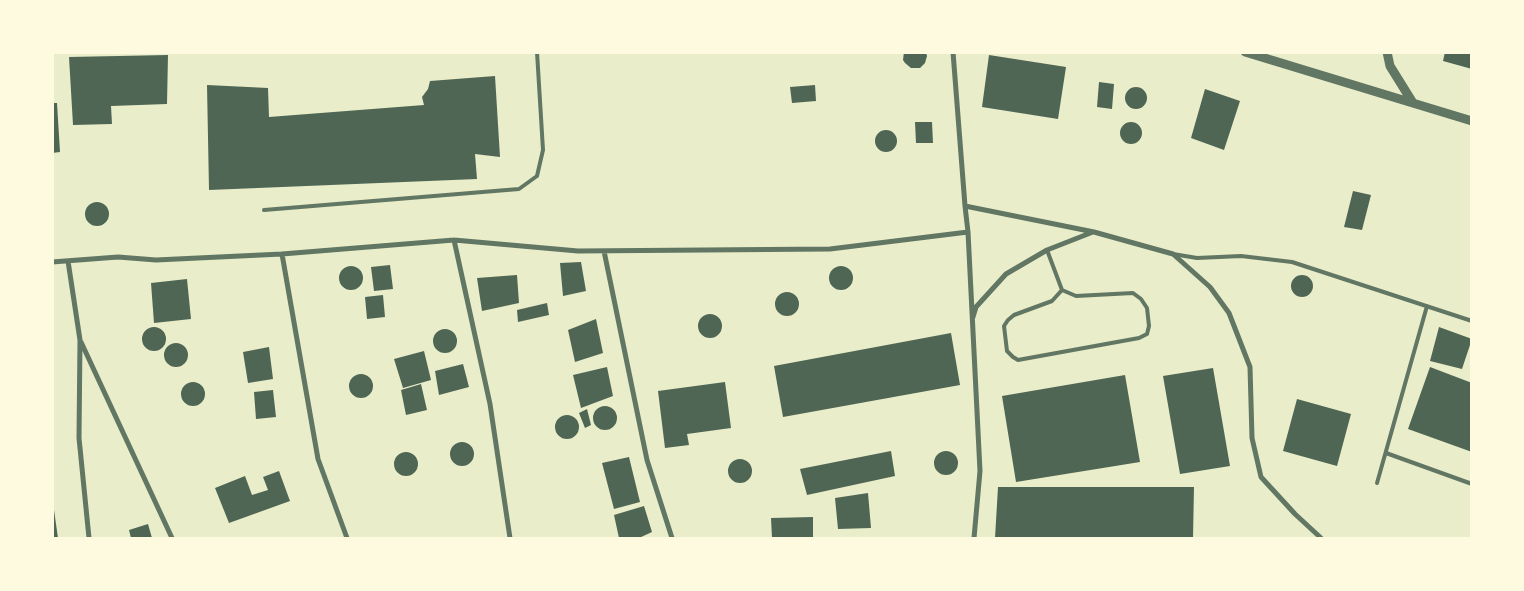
<!DOCTYPE html>
<style>
body{margin:0}
#map{position:relative;width:1524px;height:591px;overflow:hidden;background:#e9edc9;font-family:"Roboto Condensed",sans-serif}
canvas{display:block}
.frame{position:absolute;inset:0;border:54px solid #fefae0;pointer-events:none}
</style>
<div id="map">
<canvas width="1524" height="591"></canvas>
<div class="frame"></div>
</div>
<script>
const ctx = document.querySelector('canvas').getContext('2d');
ctx.lineJoin = 'round';
function fillPath(path, color) { ctx.fillStyle = color; ctx.fill(path, 'evenodd'); }
const toPath = rows => new Path2D(rows.map(r => 'M' + r).join(''));
function stroke(path, color, width, dash) { ctx.strokeStyle = color; ctx.lineWidth = width; ctx.lineCap = dash ? 'butt' : 'round'; ctx.setLineDash(dash || []); ctx.stroke(path); }
fillPath(toPath([
 [904,52,926,52,927,56,925,63,920,68,911,68,905,63,903,60],
 [1445,52,1472,52,1472,69,1443,61],
 [168,55,167,104,111,106,112,124,73,125,69,57],
 [989,55,1066,67,1058,119,982,107],
 [495,76,500,157,475,154,477,179,209,190,207,85,268,88,269,117,424,105,422,97,428,89,430,81],
 [1099,82,1114,84,1112,109,1097,107],
 [815,85,816,101,792,103,790,87],
 '1125 98a11 11 0 1 1 22 0a11 11 0 1 1-22 0Z',
 [1205,89,1240,101,1224,150,1191,138],
 [52,103,57,103,60,152,52,153],
 [915,122,932,122,933,143,916,143],
 '1120 133a11 11 0 1 1 22 0a11 11 0 1 1-22 0Z',
 '875 141a11 11 0 1 1 22 0a11 11 0 1 1-22 0Z',
 [1353,191,1371,195,1362,230,1344,227],
 '85 214a12 12 0 1 1 24 0a12 12 0 1 1-24 0Z',
 [581,262,586,291,563,296,560,263],
 [390,265,393,289,374,291,371,267],
 '339 278a12 12 0 1 1 24 0a12 12 0 1 1-24 0Z',
 '829 278a12 12 0 1 1 24 0a12 12 0 1 1-24 0Z',
 '1291 286a11 11 0 1 1 22 0a11 11 0 1 1-22 0Z',
 [517,275,519,303,482,311,477,278],
 [187,279,191,319,154,323,151,283],
 '775 304a12 12 0 1 1 24 0a12 12 0 1 1-24 0Z',
 [383,295,385,317,367,319,365,297],
 [547,303,549,315,518,322,517,310],
 '698 326a12 12 0 1 1 24 0a12 12 0 1 1-24 0Z',
 [596,319,603,353,575,362,568,330],
 [1439,327,1472,339,1462,369,1430,361],
 '142 339a12 12 0 1 1 24 0a12 12 0 1 1-24 0Z',
 '433 341a12 12 0 1 1 24 0a12 12 0 1 1-24 0Z',
 [951,333,960,385,783,417,774,366],
 '164 355a12 12 0 1 1 24 0a12 12 0 1 1-24 0Z',
 [269,347,273,379,248,383,243,352],
 [424,351,431,380,403,388,394,359],
 [463,364,469,387,439,395,435,371],
 [607,367,613,396,581,408,573,375],
 [1430,367,1472,383,1472,452,1408,429],
 [1213,368,1230,466,1180,474,1163,376],
 '349 386a12 12 0 1 1 24 0a12 12 0 1 1-24 0Z',
 [1125,375,1140,462,1016,482,1002,396],
 [725,382,731,428,687,434,689,445,665,448,658,391],
 '181 394a12 12 0 1 1 24 0a12 12 0 1 1-24 0Z',
 [421,384,427,410,406,415,401,390],
 [273,390,276,417,256,419,254,392],
 [1297,399,1351,414,1337,466,1283,451],
 '593 418a12 12 0 1 1 24 0a12 12 0 1 1-24 0Z',
 [587,409,591,425,585,428,579,413],
 '555 427a12 12 0 1 1 24 0a12 12 0 1 1-24 0Z',
 '450 454a12 12 0 1 1 24 0a12 12 0 1 1-24 0Z',
 [891,451,895,476,807,495,800,469],
 '934 463a12 12 0 1 1 24 0a12 12 0 1 1-24 0Z',
 '394 464a12 12 0 1 1 24 0a12 12 0 1 1-24 0Z',
 [629,457,640,502,614,509,602,463],
 '728 471a12 12 0 1 1 24 0a12 12 0 1 1-24 0Z',
 [279,471,290,501,229,523,215,488,245,476,252,495,268,490,263,477],
 [998,487,1194,487,1193,538,995,538],
 [868,493,871,528,838,529,835,498],
 [644,506,652,532,639,538,619,538,614,515],
 [52,510,54,510,58,538,52,538],
 [813,517,813,538,772,538,771,518],
 [148,524,152,538,131,538,129,530]
]), '#4f6655');
stroke(toPath([
 [264,210,519,189,537,176,543,150,537,52],
 [1047,250,1062,290,1076,296,1133,293,1141,299,1147,308,1149,326,1147,334,1139,338,1018,360,1013,357,1007,351,1004,326,1008,320,1014,315,1052,301,1062,290],
 [1173,254,1197,258,1241,256,1292,262,1472,321],
 [1386,453,1472,484],
 [1377,483,1427,306]
]), '#617663', 4);
stroke(toPath([
 [953,52,965,206,1094,232,1173,254,1210,287,1229,313,1250,367,1252,438,1261,477,1295,514,1321,538],
 [968,232,980,471,974,538],
 [454,240,490,404,510,538],
 [604,251,647,460,672,538],
 [282,254,318,459,347,538],
 [68,261,80,340,79,438,89,538],
 [52,262,118,257,156,260,282,254,454,240,578,251,830,249,968,232,965,206],
 [973,317,976,307,1006,274,1047,250,1093,232],
 [81,342,172,538]
]), '#617663', 5);
stroke(toPath([
 [1245,52,1472,121],
 [1387,52,1390,66,1413,103]
]), '#617663', 9);
</script>
